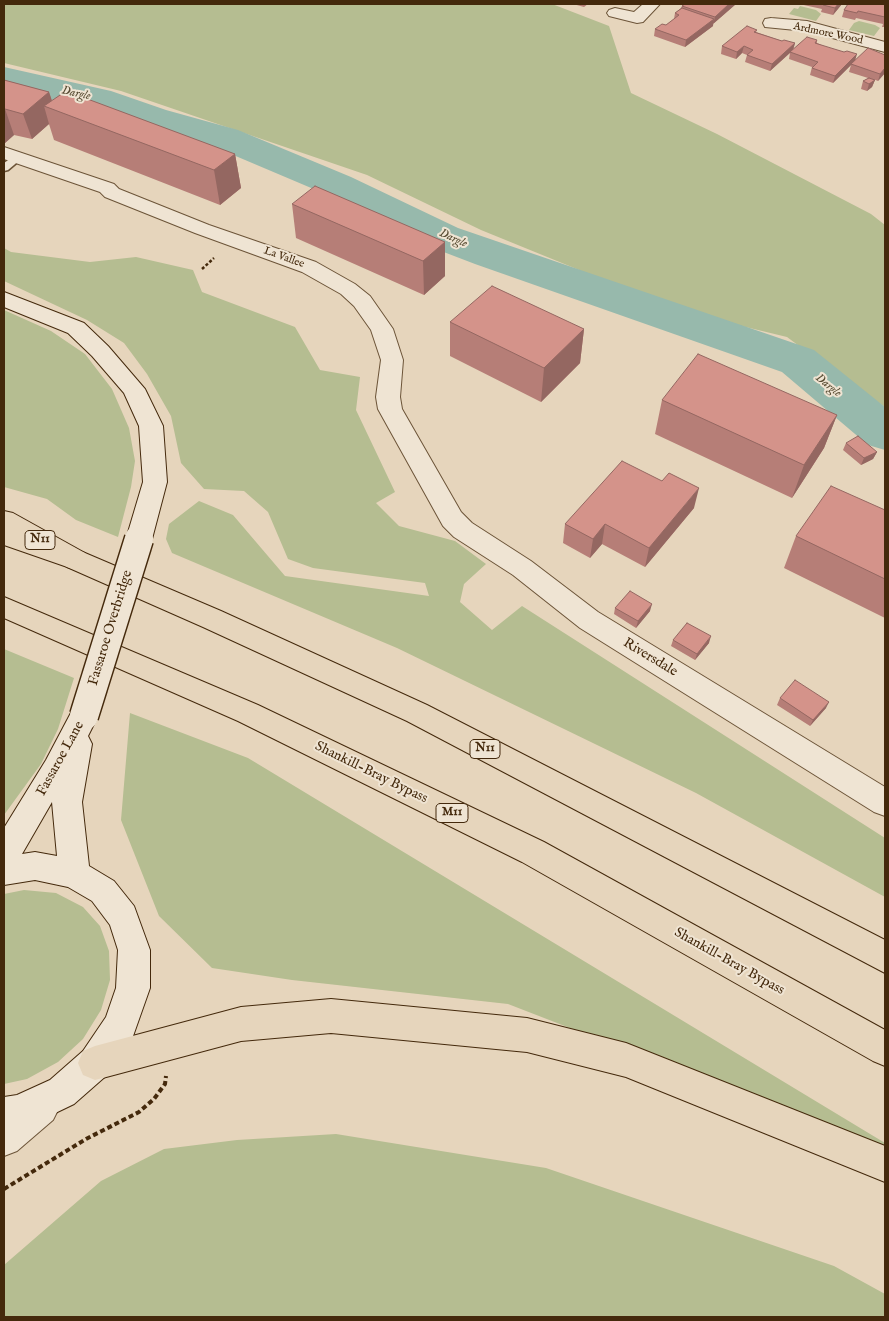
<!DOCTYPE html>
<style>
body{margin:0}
#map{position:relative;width:889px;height:1321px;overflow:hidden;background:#e6d5bc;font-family:"IM FELL English",serif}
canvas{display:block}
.frame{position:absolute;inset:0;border:5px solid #44290c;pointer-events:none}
</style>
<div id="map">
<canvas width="889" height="1321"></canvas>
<div class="frame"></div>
</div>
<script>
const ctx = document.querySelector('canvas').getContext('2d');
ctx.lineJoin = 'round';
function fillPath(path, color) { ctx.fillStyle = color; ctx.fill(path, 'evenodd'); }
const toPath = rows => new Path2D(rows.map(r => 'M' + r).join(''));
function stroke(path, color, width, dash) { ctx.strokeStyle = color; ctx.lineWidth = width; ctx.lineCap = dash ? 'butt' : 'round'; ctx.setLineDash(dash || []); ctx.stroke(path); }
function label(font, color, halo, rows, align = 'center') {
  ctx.font = font + ' "IM FELL English",serif'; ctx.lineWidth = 4; ctx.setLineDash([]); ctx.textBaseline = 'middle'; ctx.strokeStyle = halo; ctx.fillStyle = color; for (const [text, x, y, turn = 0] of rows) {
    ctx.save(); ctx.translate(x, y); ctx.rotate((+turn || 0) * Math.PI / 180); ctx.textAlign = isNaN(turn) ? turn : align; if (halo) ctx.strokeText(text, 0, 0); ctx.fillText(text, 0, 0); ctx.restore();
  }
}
fillPath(toPath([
 [4,4,552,4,609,26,631,93,717,134,871,214,885,225,885,407,838,375,787,337,700,316,638,294,481,230,367,175,121,91,4,63],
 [800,6,816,10,821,14,816,21,789,14,794,8,798,9],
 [859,21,875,25,880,28,874,36,849,30,854,23],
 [4,248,11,252,90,262,136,257,193,270,202,292,295,327,320,370,360,377,356,410,395,492,376,503,399,526,455,541,486,564,464,584,460,602,492,630,522,606,885,838,885,897,696,793,397,648,172,553,166,539,169,524,199,501,233,515,285,576,429,596,425,583,313,568,288,559,268,512,244,491,204,489,181,463,171,416,147,374,124,343,87,320,4,281],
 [4,310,51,331,85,354,112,389,129,428,135,461,131,487,118,537,76,520,47,499,4,487],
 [4,649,74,678,58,729,41,764,4,815],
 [130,713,248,758,885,1143,885,1150,508,1004,292,980,212,968,159,916,121,820],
 [24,890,56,893,83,907,100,926,109,951,110,980,101,1010,83,1039,58,1062,27,1079,4,1084,4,894],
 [336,1134,546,1168,834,1266,885,1294,885,1317,4,1317,4,1265,101,1181,164,1149,237,1140]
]), '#b5bd91');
fillPath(toPath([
 [4,67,111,91,166,110,238,130,351,177,458,228,814,350,885,407,885,450,868,445,782,372,475,264,428,246,323,193,212,146,140,126,87,108,4,89,4,67]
]), '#97b9ac');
const service = toPath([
 [17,154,22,157,21,159,8,170,4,171,4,163,17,154]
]);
const minor = toPath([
 [643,4,660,4,643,22,637,23,609,16,607,13,609,10,615,8,634,12,643,4],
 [771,18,807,21,885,42,885,52,806,31,765,27,763,23,765,19,771,18],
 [4,147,114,184,119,189,209,225,316,262,355,284,370,296,393,329,403,360,400,397,402,409,461,512,472,523,531,561,598,612,885,787,885,816,874,812,580,628,513,575,454,537,443,526,378,409,376,397,381,360,371,330,354,306,341,294,302,272,195,233,105,197,100,192,4,159,4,147]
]);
const tertiary = toPath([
 [41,1090,53,1096,59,1108,53,1120,17,1151,4,1156,4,1116,29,1096,41,1090]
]);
const secondary = toPath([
 [4,292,84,323,108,346,145,389,163,426,167,482,152,539,148,546,139,549,130,546,126,539,143,482,139,426,124,393,92,356,68,333,4,307,4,292],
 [84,704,94,707,98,716,88,736,92,744,82,802,89,866,114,881,134,906,150,950,150,988,132,1039,107,1075,74,1104,20,1130,4,1133,4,1097,17,1095,50,1080,83,1051,106,1017,116,988,118,950,110,925,92,901,68,887,35,880,4,885,4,828,46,760,74,707,84,704],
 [52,802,57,856,35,852,22,854,52,802]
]);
const trunk = toPath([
 [4,511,13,513,85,553,221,611,427,705,885,940,885,973,407,721,203,627,67,567,4,531,4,511],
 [331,999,527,1018,626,1043,885,1146,885,1182,626,1077,527,1052,331,1033,241,1041,95,1080,83,1075,78,1063,83,1051,95,1046,241,1007,331,999]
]);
const motorway = toPath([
 [4,525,85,553,89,560,85,567,76,570,4,545,4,525],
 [4,597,258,705,544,842,885,1030,885,1066,873,1061,522,862,238,721,4,618,4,597]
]);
stroke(service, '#6c5438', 3);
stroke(minor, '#6c5438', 2);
stroke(tertiary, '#6c5438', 2);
stroke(secondary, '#44290c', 2);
stroke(trunk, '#44290c', 2);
stroke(motorway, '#44290c', 2);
stroke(toPath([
 [202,269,214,258]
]), '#44290c', 2.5, [3, 2]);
stroke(toPath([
 [4,1189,86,1139,139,1112,154,1099,165,1084,166,1076]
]), '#44290c', 4, [5, 3]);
fillPath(service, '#efe4d3');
fillPath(minor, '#efe4d3');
fillPath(tertiary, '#efe4d3');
fillPath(secondary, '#efe4d3');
fillPath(trunk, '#e6d5bc');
fillPath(motorway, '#e6d5bc');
const secondaryBridge = toPath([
 [84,716,139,539]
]);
stroke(secondaryBridge, '#44290c', 31, []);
stroke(secondaryBridge, '#efe4d3', 28);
fillPath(toPath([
 [573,4,588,4,584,7],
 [685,4,736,4,713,24,713,26,685,47,654,36,655,29,666,25,674,19,675,13,681,8,682,6],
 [799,4,842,4,833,15,821,12,822,9],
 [885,4,885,27,882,27,883,24,856,18,855,20,842,17,844,10],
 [757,30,756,32,782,41,795,43,793,50,817,40,817,43,855,60,885,55,885,73,878,81,873,79,875,80,872,87,867,91,861,89,863,81,868,78,849,72,851,65,833,83,810,75,812,67,789,59,790,53,770,71,745,62,747,55,742,53,736,59,721,54,722,46],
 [4,80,49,92,52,101,235,154,241,188,220,205,54,140,49,124,32,139,14,135,5,143,4,142],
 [292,204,445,242,445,276,424,295,296,238],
 [450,322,584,329,580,363,541,402,450,356],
 [662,400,837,415,824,448,792,498,655,434],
 [846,443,877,452,873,459,861,465,843,450],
 [694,508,645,567,602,544,590,558,563,543,565,524],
 [885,510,885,618,784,568,796,536],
 [615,608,650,611,636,628,614,614],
 [673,640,709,643,695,660,671,646],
 [780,698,826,708,810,726,777,705]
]), '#b67e77');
fillPath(toPath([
 [729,4,736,4,713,24,715,17],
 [838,4,842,4,833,15,835,8],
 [714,19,713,26,685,47,686,40],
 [795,43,793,50,770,71,772,64],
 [744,46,742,53,736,59,737,52],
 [857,54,855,61,833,83,835,76],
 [885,68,885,73,878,81,880,74],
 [875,80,872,87,867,91,869,84],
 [49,92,55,110,44,106,49,124,32,139,23,114],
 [5,109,14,135,5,143,4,140,4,110],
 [235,154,241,188,220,205,214,170],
 [445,242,445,276,424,295,423,261],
 [584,329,580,363,541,402,544,368],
 [837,415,824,448,792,498,804,465],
 [877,452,873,459,861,465,864,458],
 [699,488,694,508,645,567,649,548],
 [605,524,602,544,590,558,593,539],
 [652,604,650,611,636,628,638,621],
 [711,636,709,643,695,660,697,654],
 [829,702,826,708,810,726,813,720]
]), '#946761');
const building = toPath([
 [685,4,729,4,715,17,682,6,685,4],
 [824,4,838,4,835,8,823,5,824,4],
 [848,4,885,4,885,17,858,11,857,13,844,10,848,4],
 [682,8,714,19,686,40,655,29,662,24,666,25,679,15,675,13,682,8],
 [747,26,757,30,754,32,782,41,784,40,795,43,772,64,747,55,753,50,744,46,737,52,722,46,747,26],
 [807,37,817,40,815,43,818,44,844,52,847,51,857,54,835,76,812,68,818,62,790,52,807,37],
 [868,48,885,55,885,68,880,74,851,64,868,48],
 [869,78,875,80,869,84,863,81,869,78],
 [4,80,49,92,23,114,5,109,4,110,4,80],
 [66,91,235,154,214,170,44,106,66,91],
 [315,186,445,242,423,261,292,204,315,186],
 [492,286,584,329,544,368,450,322,492,286],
 [698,354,837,415,804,465,662,400,698,354],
 [858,436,877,452,864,458,846,443,858,436],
 [622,461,662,481,669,473,699,488,649,548,605,524,593,539,565,524,622,461],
 [831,486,885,510,885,579,796,536,831,486],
 [630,591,652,604,638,621,615,608,630,591],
 [687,623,711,636,697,654,673,640,687,623],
 [795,680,829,702,813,720,780,698,795,680]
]);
fillPath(building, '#d4938a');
stroke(building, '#946761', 1);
label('11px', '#44290c', '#efe4d3', [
 ["Ardmore Wood",828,34,12],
 ["La Vallee",284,258,20]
]);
label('italic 12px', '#594d34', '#efe4d3', [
 ["Dargle",76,94,12],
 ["Dargle",453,239,24],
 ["Dargle",828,386,39]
]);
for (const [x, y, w] of [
 [40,540,30],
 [485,749,30],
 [452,813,32]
]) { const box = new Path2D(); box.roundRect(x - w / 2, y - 9.5, w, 19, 4); ctx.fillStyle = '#efe4d3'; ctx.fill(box); stroke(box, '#44290c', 1); }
label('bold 12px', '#44290c', null, [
 ["N11",40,540],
 ["N11",485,749],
 ["M11",452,813]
]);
label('14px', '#44290c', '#efe4d3', [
 ["Fassaroe Overbridge",111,628,-73],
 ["Riversdale",650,658,31],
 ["Fassaroe Lane",61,759,-61],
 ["Shankill-Bray Bypass",371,773,26],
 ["Shankill-Bray Bypass",729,962,29]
]);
</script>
